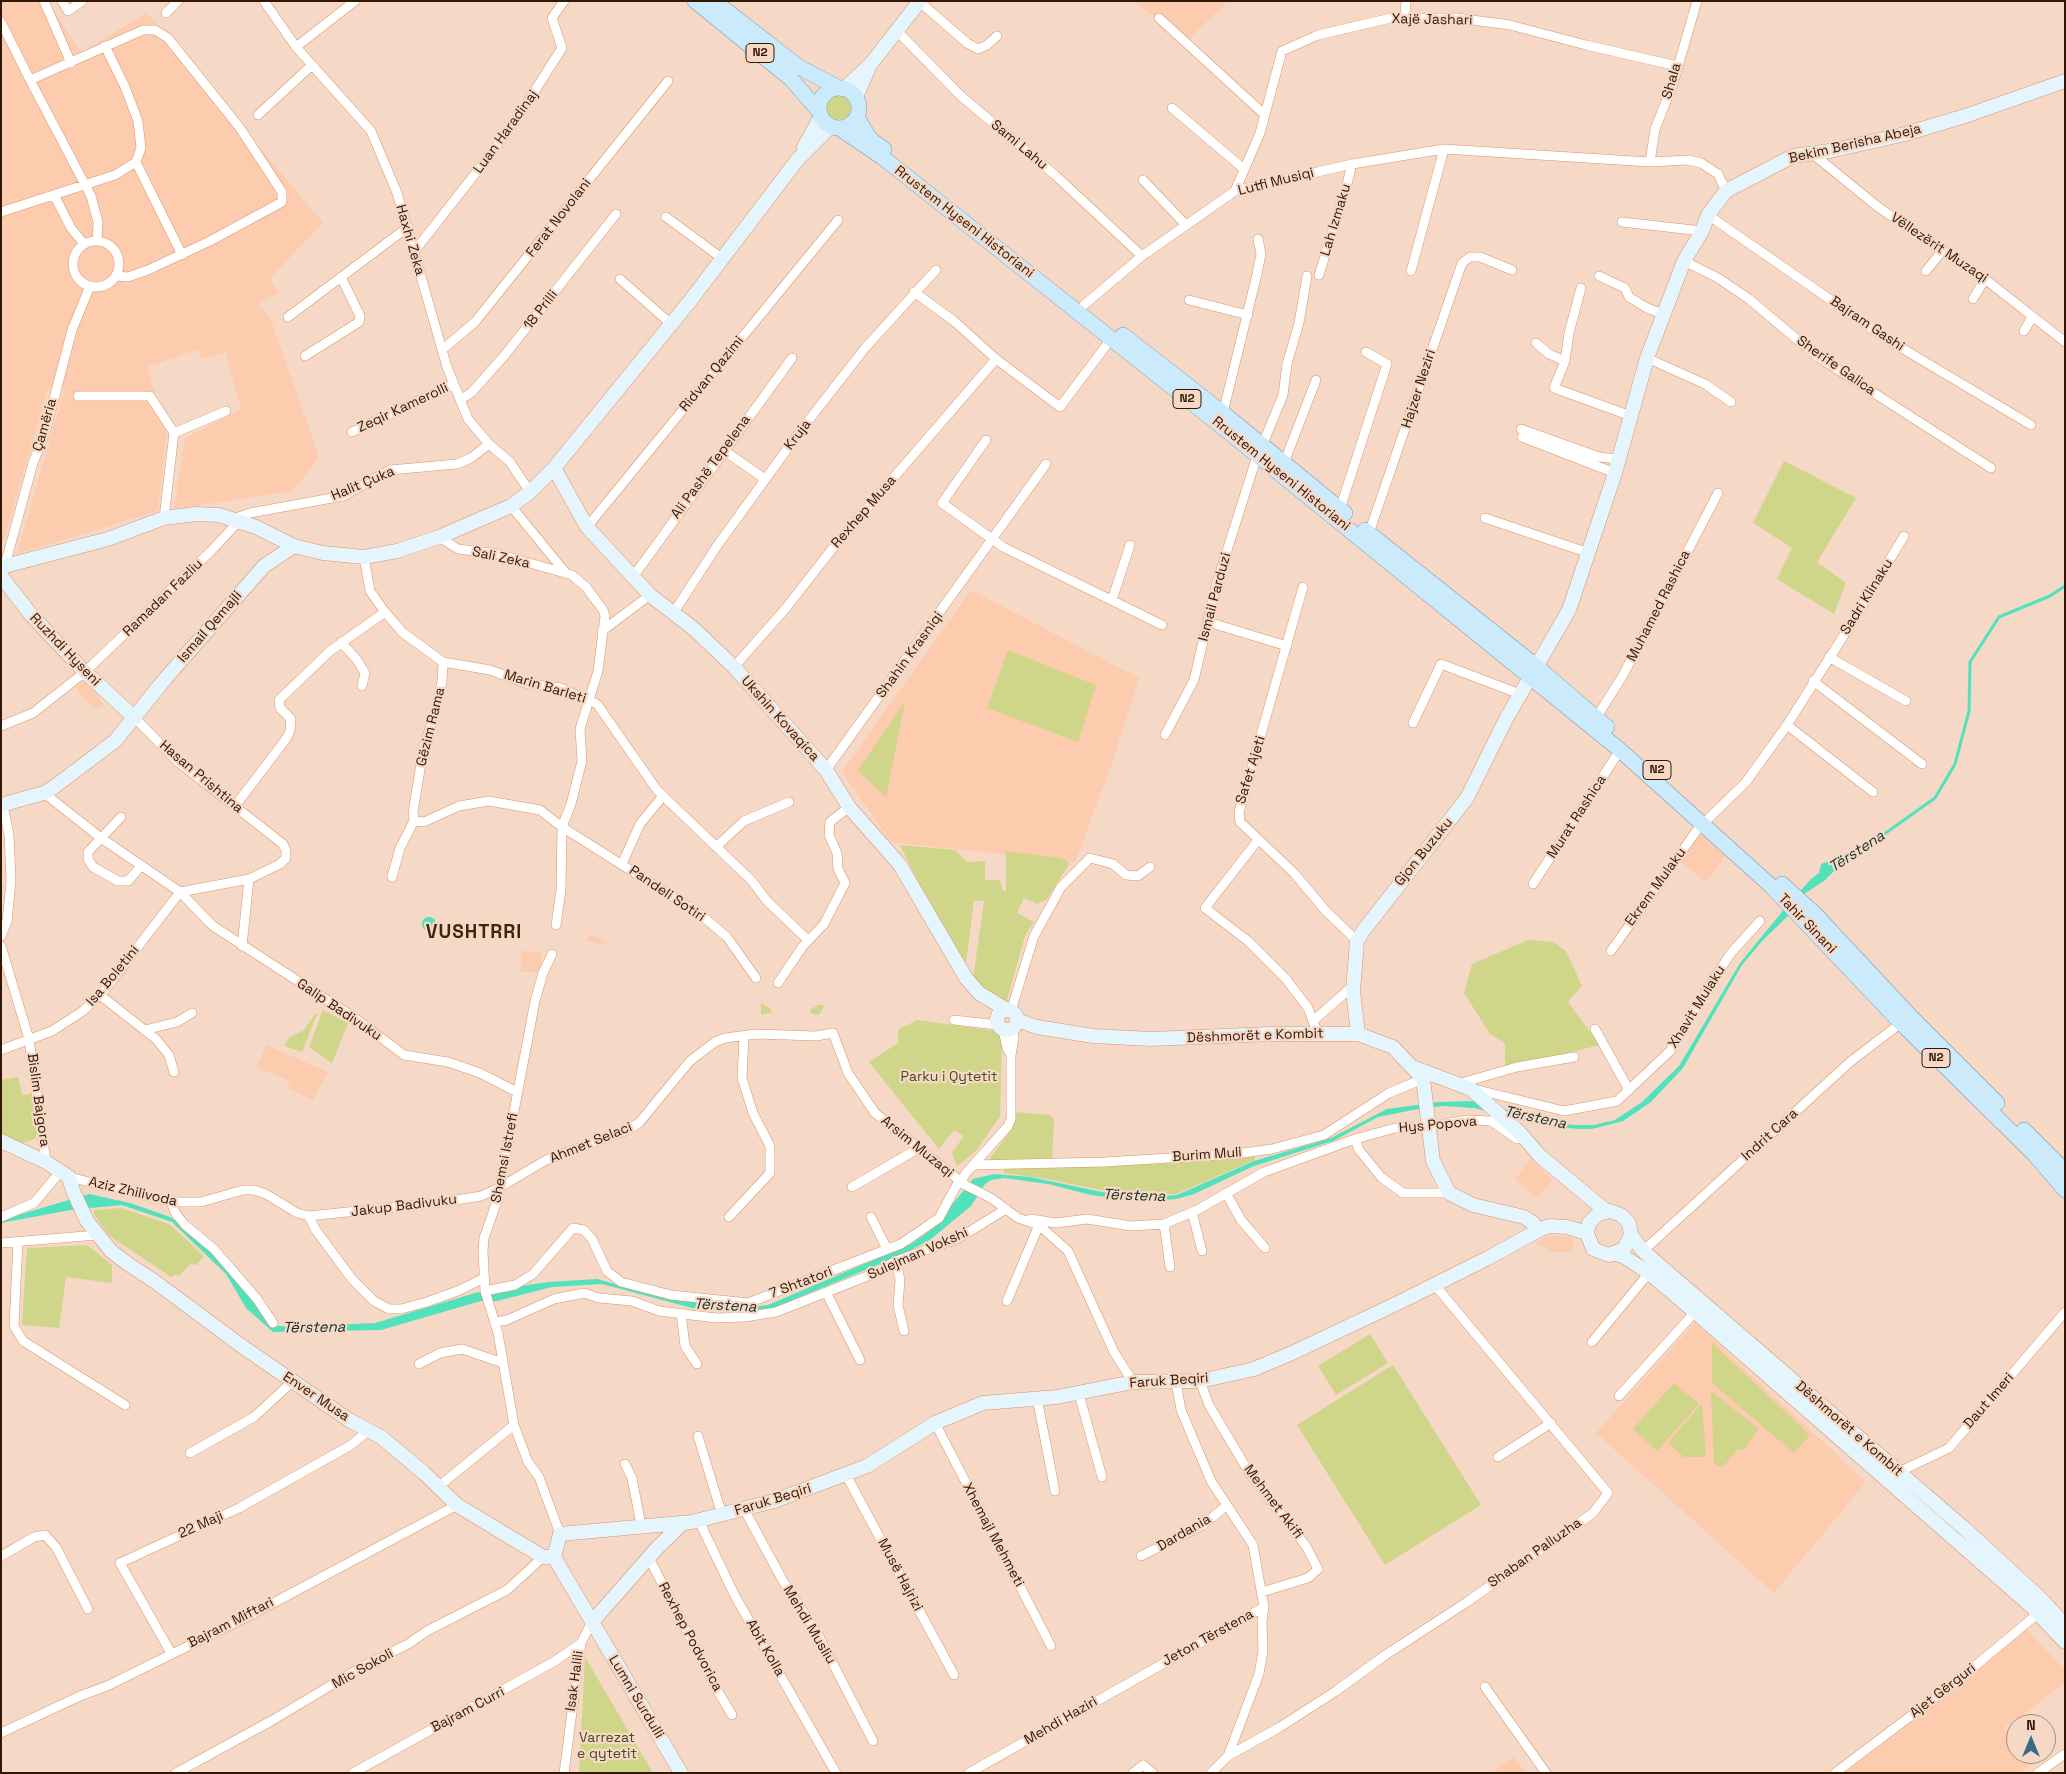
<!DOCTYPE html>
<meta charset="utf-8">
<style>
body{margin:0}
#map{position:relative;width:2066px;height:1774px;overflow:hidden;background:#f6d8c6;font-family:"Space Grotesk",sans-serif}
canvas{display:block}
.frame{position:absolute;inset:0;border:2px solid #321704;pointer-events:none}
.north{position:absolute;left:2006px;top:1714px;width:50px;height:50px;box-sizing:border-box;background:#f6d8c6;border:1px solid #a88b78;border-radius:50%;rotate:0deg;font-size:14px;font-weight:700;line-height:20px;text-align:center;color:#321704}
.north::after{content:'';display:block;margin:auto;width:18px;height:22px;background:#356b86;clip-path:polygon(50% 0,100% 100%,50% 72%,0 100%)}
</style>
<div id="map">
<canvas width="2066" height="1774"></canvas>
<div class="frame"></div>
<div class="north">N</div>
</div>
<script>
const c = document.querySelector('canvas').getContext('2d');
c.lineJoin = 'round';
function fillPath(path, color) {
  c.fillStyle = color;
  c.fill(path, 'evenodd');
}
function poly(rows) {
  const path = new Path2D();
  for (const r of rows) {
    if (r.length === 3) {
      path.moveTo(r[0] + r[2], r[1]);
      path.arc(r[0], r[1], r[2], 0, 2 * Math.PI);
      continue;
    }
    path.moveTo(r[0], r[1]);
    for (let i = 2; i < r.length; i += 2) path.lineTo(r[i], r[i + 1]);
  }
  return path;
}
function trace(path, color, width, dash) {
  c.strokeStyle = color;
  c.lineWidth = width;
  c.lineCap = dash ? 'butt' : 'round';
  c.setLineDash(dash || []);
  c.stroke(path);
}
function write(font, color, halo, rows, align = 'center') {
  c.font = font + ' "Space Grotesk",sans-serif';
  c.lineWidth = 4.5;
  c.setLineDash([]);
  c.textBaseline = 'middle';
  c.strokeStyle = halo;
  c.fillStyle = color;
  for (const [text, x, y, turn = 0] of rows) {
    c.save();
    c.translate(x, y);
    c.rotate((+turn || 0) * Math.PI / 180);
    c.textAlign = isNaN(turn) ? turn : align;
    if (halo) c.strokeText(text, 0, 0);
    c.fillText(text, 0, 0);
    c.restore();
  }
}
fillPath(poly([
 [1,1,48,1,81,53,147,13,323,223,270,278,278,293,258,304,271,320,319,457,293,491,174,509,185,438,241,409,225,352,201,359,199,349,147,367,167,434,158,511,17,554,65,387,48,389,1,549],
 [1135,1,1228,1,1184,44],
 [971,590,1139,678,1112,763,1075,862,891,842,842,772],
 [86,681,104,705,95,709,85,700,76,687],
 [1701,835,1725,856,1706,882,1680,861],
 [589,934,607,941,606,945,587,941],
 [522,951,541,952,541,972,521,972],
 [266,1045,328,1072,313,1100,287,1088,290,1081,257,1067],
 [1531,1159,1552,1180,1536,1198,1515,1179],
 [1546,1236,1573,1237,1572,1252,1552,1252,1537,1243],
 [1695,1323,1866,1482,1774,1593,1596,1433],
 [2027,1630,2065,1670,2065,1683,2004,1728,2016,1745,2016,1754,2022,1754,2030,1765,2019,1773,1845,1773],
 [1514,1757,1526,1773,1491,1773]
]), '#fdcbae');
fillPath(poly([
 [839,108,12],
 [1784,461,1856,498,1817,562,1846,583,1834,614,1777,579,1792,548,1753,523],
 [1008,650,1096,685,1078,742,987,708],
 [905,701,886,797,858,770],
 [900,845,955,850,967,862,985,861,985,880,1000,880,1002,889,1006,892,1006,851,1060,858,1070,863,1047,899,1037,904,1024,898,1017,913,1034,922,1025,936,1006,1004,999,1007,973,979,984,901,974,901,966,963,933,912],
 [1528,940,1553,942,1566,951,1582,986,1568,1002,1600,1045,1505,1068,1505,1043,1490,1034,1464,993,1472,964],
 [761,1003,771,1009,772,1013,761,1014],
 [820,1004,824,1006,819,1015,810,1013,811,1009],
 [323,1010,348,1023,332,1063,309,1047],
 [315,1014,317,1014,302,1052,284,1046,289,1038,304,1030],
 [917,1020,1002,1032,1000,1116,976,1151,957,1166,952,1153,964,1136,954,1130,939,1149,869,1062,898,1043,898,1030],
 [18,1077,22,1095,34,1093,38,1131,35,1139,18,1144,1,1135,1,1080],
 [1014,1112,1050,1115,1054,1120,1052,1161,992,1161,990,1158,1012,1129],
 [1255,1152,1255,1160,1176,1194,1130,1196,1047,1179,1004,1173,1003,1167],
 [121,1208,169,1224,204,1256,196,1265,190,1264,179,1276,176,1274,171,1277,110,1236,94,1215,94,1210],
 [87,1245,112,1265,112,1283,66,1277,59,1328,22,1325,27,1248],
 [1370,1334,1388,1363,1336,1395,1318,1366],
 [1712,1343,1810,1435,1794,1453,1712,1383],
 [1393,1365,1481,1505,1385,1565,1297,1425],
 [1674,1383,1699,1404,1657,1451,1633,1429],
 [1711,1391,1759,1429,1743,1450,1738,1449,1723,1467,1714,1464],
 [1702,1403,1706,1457,1684,1457,1668,1443],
 [585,1657,653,1773,579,1773]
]), '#cfd589');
fillPath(poly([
 [1857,850,1862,854,1841,864,1824,881,1804,894,1790,914,1763,940,1742,965,1683,1068,1651,1102,1623,1121,1592,1129,1579,1129,1544,1126,1474,1108,1443,1106,1413,1110,1378,1117,1333,1141,1254,1166,1194,1194,1176,1199,1145,1202,1091,1195,1048,1184,1004,1178,991,1180,985,1184,971,1206,931,1239,904,1254,773,1308,735,1312,692,1308,602,1284,552,1287,497,1301,481,1301,381,1330,273,1332,246,1308,226,1274,172,1222,122,1205,70,1210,1,1223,1,1220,89,1194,130,1203,170,1217,194,1234,227,1266,271,1325,290,1327,375,1323,475,1293,548,1282,597,1279,666,1298,737,1308,768,1305,911,1244,932,1229,973,1179,994,1174,1030,1177,1131,1198,1177,1195,1254,1161,1331,1138,1387,1109,1438,1102,1479,1101,1538,1119,1573,1125,1594,1125,1615,1120,1642,1102,1679,1066,1740,963,1786,907,1811,879,1819,873,1821,864],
 [429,924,7]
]), '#51e2bc');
trace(poly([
 [1856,854,1935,798,1955,764,1969,711,1970,662,1999,617,2050,596,2065,586]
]), '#51e2bc', 3);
const street = poly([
 [44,1,71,63],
 [62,1,68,11,82,1],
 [264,1,296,47,371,131,397,193,447,367,468,419,489,444,510,462,530,492],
 [920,2,967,43,978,49,987,45,997,36],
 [166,13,178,1],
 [1159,18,1265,115],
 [1405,18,1406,1],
 [1,22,30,80],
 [898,32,962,97,1055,175,1142,256],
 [296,47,355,1],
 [1172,108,1244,169],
 [258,115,312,65],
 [1813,154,1878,207,1985,279,2065,342],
 [136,162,182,255],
 [1650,162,1655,129,1673,84,1697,1],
 [1143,180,1186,225],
 [1235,191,1260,133,1282,51,1318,35,1391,18,1457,18,1510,25,1586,45,1677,66],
 [54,195,71,228,84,244],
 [1,212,115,175,136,162,141,148,138,121,125,87,105,46],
 [1708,215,1890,341,2031,425],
 [666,217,723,259],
 [1622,222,1702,231],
 [97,240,98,222,91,196,30,80,143,30,155,30,168,38,240,128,282,192,282,202,210,241,148,270,128,277,116,276],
 [96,264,23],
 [413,253,493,151,522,111,562,48,552,18,564,1],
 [1684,261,1718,278,1749,299,1818,357,1991,468],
 [1411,271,1444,149],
 [1926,271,1943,250],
 [1319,275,1345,192,1352,164],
 [1599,276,1625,288,1629,297,1647,308,1663,314],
 [620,279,671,324],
 [1581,288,1569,333,1565,361,1554,388,1631,416],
 [914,292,954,321,996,359,1060,407,1111,339],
 [1973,299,1985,279],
 [1189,300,1248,315],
 [1084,305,1142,256,1235,191,1352,164,1444,149,1650,162,1688,160,1701,163,1718,174,1726,191],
 [288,317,408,227],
 [2024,331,2032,317],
 [1536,343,1549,354,1565,361],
 [443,349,475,322,668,81],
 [305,356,359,322,360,316,341,277],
 [1647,358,1705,384,1731,402],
 [78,396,150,396,174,433,164,518],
 [460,400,472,392,504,356,616,214],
 [1223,413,1257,274,1261,254,1258,239],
 [1521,429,1599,457,1617,459],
 [352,432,454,384],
 [174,433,226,411],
 [1522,437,1615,473],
 [986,440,942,503,1003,547,1162,625],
 [1262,446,1283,395,1287,364,1299,323,1307,276],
 [723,450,765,479],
 [1284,463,1316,380],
 [511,506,565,572],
 [1340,509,1387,364,1366,352],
 [1485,518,1589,553],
 [233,519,250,513,343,496,390,470,457,464,471,458,489,444],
 [587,527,838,220],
 [1369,533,1462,263,1470,257,1480,257,1512,270],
 [439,537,458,549,498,554,572,575,586,587,603,610,605,616,598,671,580,729,582,761,571,804,562,827,561,890,556,925],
 [364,557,370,591,385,612,402,632,443,662,490,670,525,683,561,688,597,704,657,790,752,881,767,901,808,940],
 [5,565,33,463,45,433,72,330,90,286],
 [633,577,792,358],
 [1303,587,1239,812,1240,822,1294,873,1325,910,1357,941],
 [1112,600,1130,545],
 [674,612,717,546,798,434,865,348,936,270],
 [1208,622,1287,646],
 [602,631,650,595],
 [341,642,357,660,365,673,362,686],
 [1829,657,1906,701],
 [734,667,786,608,832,549,996,359],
 [1813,681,1922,764],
 [135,718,178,762,283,844,286,851,286,858,280,864,249,879,180,892],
 [1596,718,1622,677,1718,493],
 [1413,723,1441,664,1520,694],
 [1787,725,1873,792],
 [1,726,33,713,85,672,212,550,239,521],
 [1165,735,1194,680,1217,582,1257,456],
 [826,770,1046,464],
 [44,793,101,838,180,892,213,926,355,1018,404,1055,448,1062,480,1073,517,1092],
 [235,806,286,739,290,731,291,719,280,708,279,700,330,651,385,612],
 [121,817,88,852,88,859,93,867,118,881,128,881,141,866],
 [1709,818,1746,782,1787,725,1856,616,1904,536],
 [414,821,424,822,459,806,489,801,540,810,562,827,700,914,727,937,756,978],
 [1258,840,1205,908,1248,941,1286,979,1308,1008,1318,1034],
 [716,847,744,821,789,802],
 [622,864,640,824,663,796],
 [392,877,400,848,414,821,413,812,424,746,433,720,442,682,443,662],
 [1533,884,1620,750],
 [1,936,7,921,11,881,9,835,3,805],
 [1,946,29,1039,46,1162],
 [242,946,249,879],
 [1611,951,1702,823],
 [552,954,543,973,535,1001,497,1201,484,1238,483,1251,485,1291,498,1333,514,1425,528,1462,539,1477,560,1534],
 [778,983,803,946,824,924,845,883,838,869,837,853,829,835,830,822,849,807],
 [100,995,156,1039,169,1055,174,1072],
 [1011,1011,1034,936,1061,887,1090,858,1113,864,1126,875,1138,876,1150,867],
 [954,1020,998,1025],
 [1313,1021,1354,985],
 [1595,1029,1629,1090],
 [145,1030,177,1022,192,1013],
 [1003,1030,1007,1048,1011,1055],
 [1,1050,52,1031,83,1011,104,991,180,892],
 [1461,1083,1517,1067,1574,1057],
 [1474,1089,1564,1111,1617,1101,1670,1051,1709,986,1731,953,1760,921],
 [1355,1139,1359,1150,1381,1177,1403,1193,1449,1193],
 [974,1165,1104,1162,1236,1154,1272,1149,1324,1135,1389,1093,1423,1079],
 [69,1177,171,1202,201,1202,243,1190,254,1190,266,1194,297,1213,309,1216,443,1202,481,1196,499,1188,546,1160,625,1131,639,1123,690,1061,715,1042,725,1038,756,1034,816,1036,833,1033,848,1073,875,1113,965,1185,991,1198,1018,1218,1039,1225,1068,1251,1114,1352,1133,1382],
 [961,1182,966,1173,1008,1126,1011,1119,1011,1055,1014,1038,1012,1029],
 [852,1187,919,1148],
 [1226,1193,1241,1220,1265,1248],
 [171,1202,176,1214,185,1225,214,1249,257,1299,273,1323],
 [1192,1212,1202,1251],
 [309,1216,315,1229,352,1279,374,1301,389,1309,401,1309,427,1302,460,1290,484,1278],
 [1,1217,34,1203,60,1172],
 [729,1217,770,1173,770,1146,753,1113,742,1078,744,1036],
 [871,1217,887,1249],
 [1031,1219,1056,1223,1087,1219,1131,1226,1164,1224,1197,1210,1264,1172,1355,1139,1395,1128,1428,1127,1467,1120,1491,1121,1517,1139],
 [1164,1224,1170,1267],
 [18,1241,14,1326,23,1341,125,1405],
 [1,1243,97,1235],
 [1643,1251,1850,1062,1901,1023],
 [896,1261,900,1280,898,1305,904,1331],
 [485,1291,515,1285,533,1274,573,1228,584,1230,592,1239,607,1271,621,1282,671,1295,748,1303,901,1244,939,1218,959,1181],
 [826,1292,860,1360],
 [1007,1301,1039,1225],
 [681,1313,685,1346,697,1364],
 [496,1322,507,1320,554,1299,584,1293,599,1298,632,1301,659,1311,716,1318,745,1317,776,1312,875,1273,896,1261,959,1238,1006,1209],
 [1592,1342,1649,1273],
 [419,1364,440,1353,462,1349,503,1363],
 [1200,1381,1209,1405,1250,1474,1306,1546,1318,1569,1308,1578,1262,1592],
 [1176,1382,1181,1410,1211,1481,1253,1545,1264,1607,1262,1621,1263,1651,1259,1674,1228,1756,1211,1773],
 [1079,1394,1102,1477],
 [1619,1396,1695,1312],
 [1037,1398,1055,1491],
 [935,1423,1051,1646],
 [698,1436,722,1515],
 [190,1453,254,1417,293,1381],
 [1498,1457,1551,1423],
 [625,1464,632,1478,641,1525],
 [1899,1472,1949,1448,2065,1312],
 [846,1475,954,1675],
 [438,1487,514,1425],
 [744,1509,783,1581,817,1633,873,1741],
 [699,1521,735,1596,836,1773],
 [1,1556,34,1537,45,1535,56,1547,88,1609],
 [1141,1556,1203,1525,1226,1506],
 [649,1558,716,1688,732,1715],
 [171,1653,120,1563,239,1508,351,1445,370,1429],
 [1485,1687,1546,1773],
 [1,1733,80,1696,107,1686,247,1617,457,1505],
 [1228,1756,1280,1727,1336,1691,1384,1656,1467,1602,1593,1513,1608,1493,1434,1284],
 [176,1773,271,1721,360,1668,408,1644,427,1631,507,1590,543,1557],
 [353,1773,555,1661,581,1643],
 [564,1773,581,1643,592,1622],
 [969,1773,1264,1607],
 [1133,1773,1143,1765,1153,1773],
 [1835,1773,1957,1681,2041,1611],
 [2038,1773,2065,1754]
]);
const secondary = poly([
 [844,89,870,65,920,1],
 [856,97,868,70],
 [804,147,821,116],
 [554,468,587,527,650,595,694,629,734,667,826,770,849,807,900,865,966,978,979,993,1007,1010],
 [1,567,108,539,164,518,196,514,219,515,256,527,294,546,323,553,364,557,397,551,439,537,511,506,530,492,554,468,690,301,798,159,831,126],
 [1,576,32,616,85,672,135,718],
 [1,805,44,793,54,787,115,741,165,679,264,566,294,546],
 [1007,1020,10],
 [1017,1020,1037,1027,1093,1036,1151,1039,1271,1034,1358,1034,1393,1047,1423,1079,1433,1161,1449,1193,1473,1205,1524,1217,1533,1223,1539,1230],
 [1358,1034,1353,991,1357,941,1363,931,1467,798,1506,719,1569,610,1615,473,1647,358,1684,261,1702,231,1708,215,1726,191,1793,156,1830,151,1905,134,1965,116,2065,81],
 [1415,1068,1471,1089,1520,1133,1540,1156,1606,1211],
 [1,1141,46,1162,69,1177,73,1191,87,1221,111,1251,128,1264,154,1281,243,1347,349,1420,381,1437,423,1472,457,1505,543,1557,554,1557],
 [1631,1235,1624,1249,1609,1255,1593,1249,1587,1233,1589,1223,1598,1214,1610,1211,1621,1215,1629,1223,1631,1235,1643,1251,1965,1529,2041,1599,2065,1625],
 [1615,1254,1623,1256,1649,1273,1695,1312,2031,1606,2065,1642],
 [592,1622,658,1547,683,1523],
 [681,1773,554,1557,560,1534,692,1522,774,1501,867,1466,935,1423,983,1403,1057,1397,1133,1382,1200,1381,1254,1369,1292,1353,1400,1302,1488,1258,1539,1230,1549,1226,1567,1227,1587,1233]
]);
const primary = poly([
 [695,1,791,79,819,111],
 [714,1,799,67,839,88],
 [839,108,20],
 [857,117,870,139,884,149],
 [839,128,882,157,1215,421,1620,750,1770,885,1901,1023,2035,1155,2065,1190],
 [1123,335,1223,413,1345,513],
 [1365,530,1536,666,1607,727],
 [1782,884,1816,915,1913,1019,1997,1103],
 [2024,1130,2065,1171]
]);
trace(street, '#db9467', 10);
trace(secondary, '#db9467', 15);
trace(primary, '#7f98a5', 16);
trace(street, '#fff', 9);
trace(secondary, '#e5f5fe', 14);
trace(primary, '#cbebfd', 15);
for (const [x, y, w] of [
 [760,53,28],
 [1187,399,28],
 [1657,770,28],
 [1936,1058,28]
]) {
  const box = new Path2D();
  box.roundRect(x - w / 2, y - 9.5, w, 19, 4);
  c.fillStyle = '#f6d8c6';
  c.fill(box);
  trace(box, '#321704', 1);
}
write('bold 12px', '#321704', null, [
 ["N2",760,53],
 ["N2",1187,399],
 ["N2",1657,770],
 ["N2",1936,1058]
]);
write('14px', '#321704', '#f6d8c6', [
 ["Xajë Jashari",1432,20,1],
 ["Shala",1672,81,-74],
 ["Luan Haradinaj",506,132,-54],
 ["Bekim Berisha Abeja",1855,144,-13],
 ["Sami Lahu",1019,145,40],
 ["Lutfi Musiqi",1276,182,-14],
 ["Ferat Novolani",559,218,-52],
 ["Lah Izmaku",1336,220,-73],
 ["Rrustem Hyseni Historiani",964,222,38],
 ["Haxhi Zeka",410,240,74],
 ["Vëllezërit Muzaqi",1939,248,34],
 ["18 Prilli",541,310,-52],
 ["Bajram Gashi",1867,324,34],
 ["Sherife Galica",1836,366,35],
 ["Ridvan Qazimi",712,374,-51],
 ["Hajzer Neziri",1419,389,-72],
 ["Zeqir Kamerolli",403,408,-25],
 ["Çamëria",45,425,-74],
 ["Kruja",798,435,-53],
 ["Ali Pashë Tepelena",711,467,-54],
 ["Rrustem Hyseni Historiani",1281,474,39],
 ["Halit Çuka",363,484,-23],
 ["Rexhep Musa",864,512,-49],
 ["Sali Zeka",501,558,12],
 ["Ismail Parduzi",1215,597,-75],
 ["Sadri Klinaku",1867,597,-58],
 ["Ramadan Fazliu",163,598,-44],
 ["Muhamed Rashica",1659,606,-63],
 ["Ismail Qemajli",210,627,-49],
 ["Ruzhdi Hyseni",65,650,46],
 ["Shahin Krasniqi",910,655,-54],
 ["Marin Barleti",545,687,17],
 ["Ukshin Kovaqica",780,719,48],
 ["Gëzim Rama",431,727,-76],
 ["Safet Ajeti",1251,770,-73],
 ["Hasan Prishtina",201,777,40],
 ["Murat Rashica",1577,817,-57],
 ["Gjon Buzuku",1424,852,-51],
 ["Ekrem Mulaku",1656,887,-54],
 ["Pandeli Sotiri",667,894,34],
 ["Tahir Sinani",1807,924,46],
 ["Isa Boletini",113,976,-50],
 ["Xhavit Mulaku",1697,1007,-58],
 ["Galip Badivuku",339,1010,34],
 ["Dëshmorët e Kombit",1255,1036,-2],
 ["Bislim Bajgora",38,1100,82],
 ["Hys Popova",1438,1125,-5],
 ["Indrit Cara",1770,1135,-42],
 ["Ahmet Selaci",591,1143,-22],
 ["Arsim Muzaqi",917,1147,39],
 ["Burim Muli",1207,1155,-4],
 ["Shemsi Istrefi",505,1158,-79],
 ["Aziz Zhilivoda",133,1192,13],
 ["Jakup Badivuku",404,1206,-7],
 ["Sulejman Vokshi",918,1254,-24],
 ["7 Shtatori",801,1283,-21],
 ["Faruk Beqiri",1169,1381,-4],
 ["Enver Musa",316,1397,34],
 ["Daut Imeri",1989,1401,-49],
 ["Dëshmorët e Kombit",1849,1429,41],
 ["Faruk Beqiri",773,1500,-17],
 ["Mehmet Akifi",1273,1502,53],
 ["22 Maji",201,1525,-24],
 ["Dardania",1184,1533,-30],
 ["Xhemajl Mehmeti",993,1535,62],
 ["Shaban Palluzha",1535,1553,-35],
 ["Musë Hajrizi",900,1575,62],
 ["Bajram Miftari",231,1623,-27],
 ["Mehdi Musliu",809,1625,59],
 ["Rexhep Podvorica",690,1637,62],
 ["Jeton Tërstena",1208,1638,-29],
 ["Abit Kolla",765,1648,60],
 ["Mic Sokoli",363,1669,-29],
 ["Isak Halili",575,1681,-82],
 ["Ajet Gërguri",1943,1691,-38],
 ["Lumni Surdulli",636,1697,59],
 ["Bajram Curri",468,1710,-28],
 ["Mehdi Haziri",1061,1721,-30]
]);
write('14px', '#494c1f', '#f6d8c6', [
 ["Parku i Qytetit",949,1077],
 ["Varrezat",607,1738],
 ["e qytetit",607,1754]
]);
write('italic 15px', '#172f28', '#f6d8c6', [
 ["Tërstena",1857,852,-33],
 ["Tërstena",1535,1118,12],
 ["Tërstena",1134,1196,2],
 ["Tërstena",725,1306,3],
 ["Tërstena",314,1328,-1]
]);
c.letterSpacing = '1px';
write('bold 19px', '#45230b', '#f6d8c6', [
 ["VUSHTRRI",474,933]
]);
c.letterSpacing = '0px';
</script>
